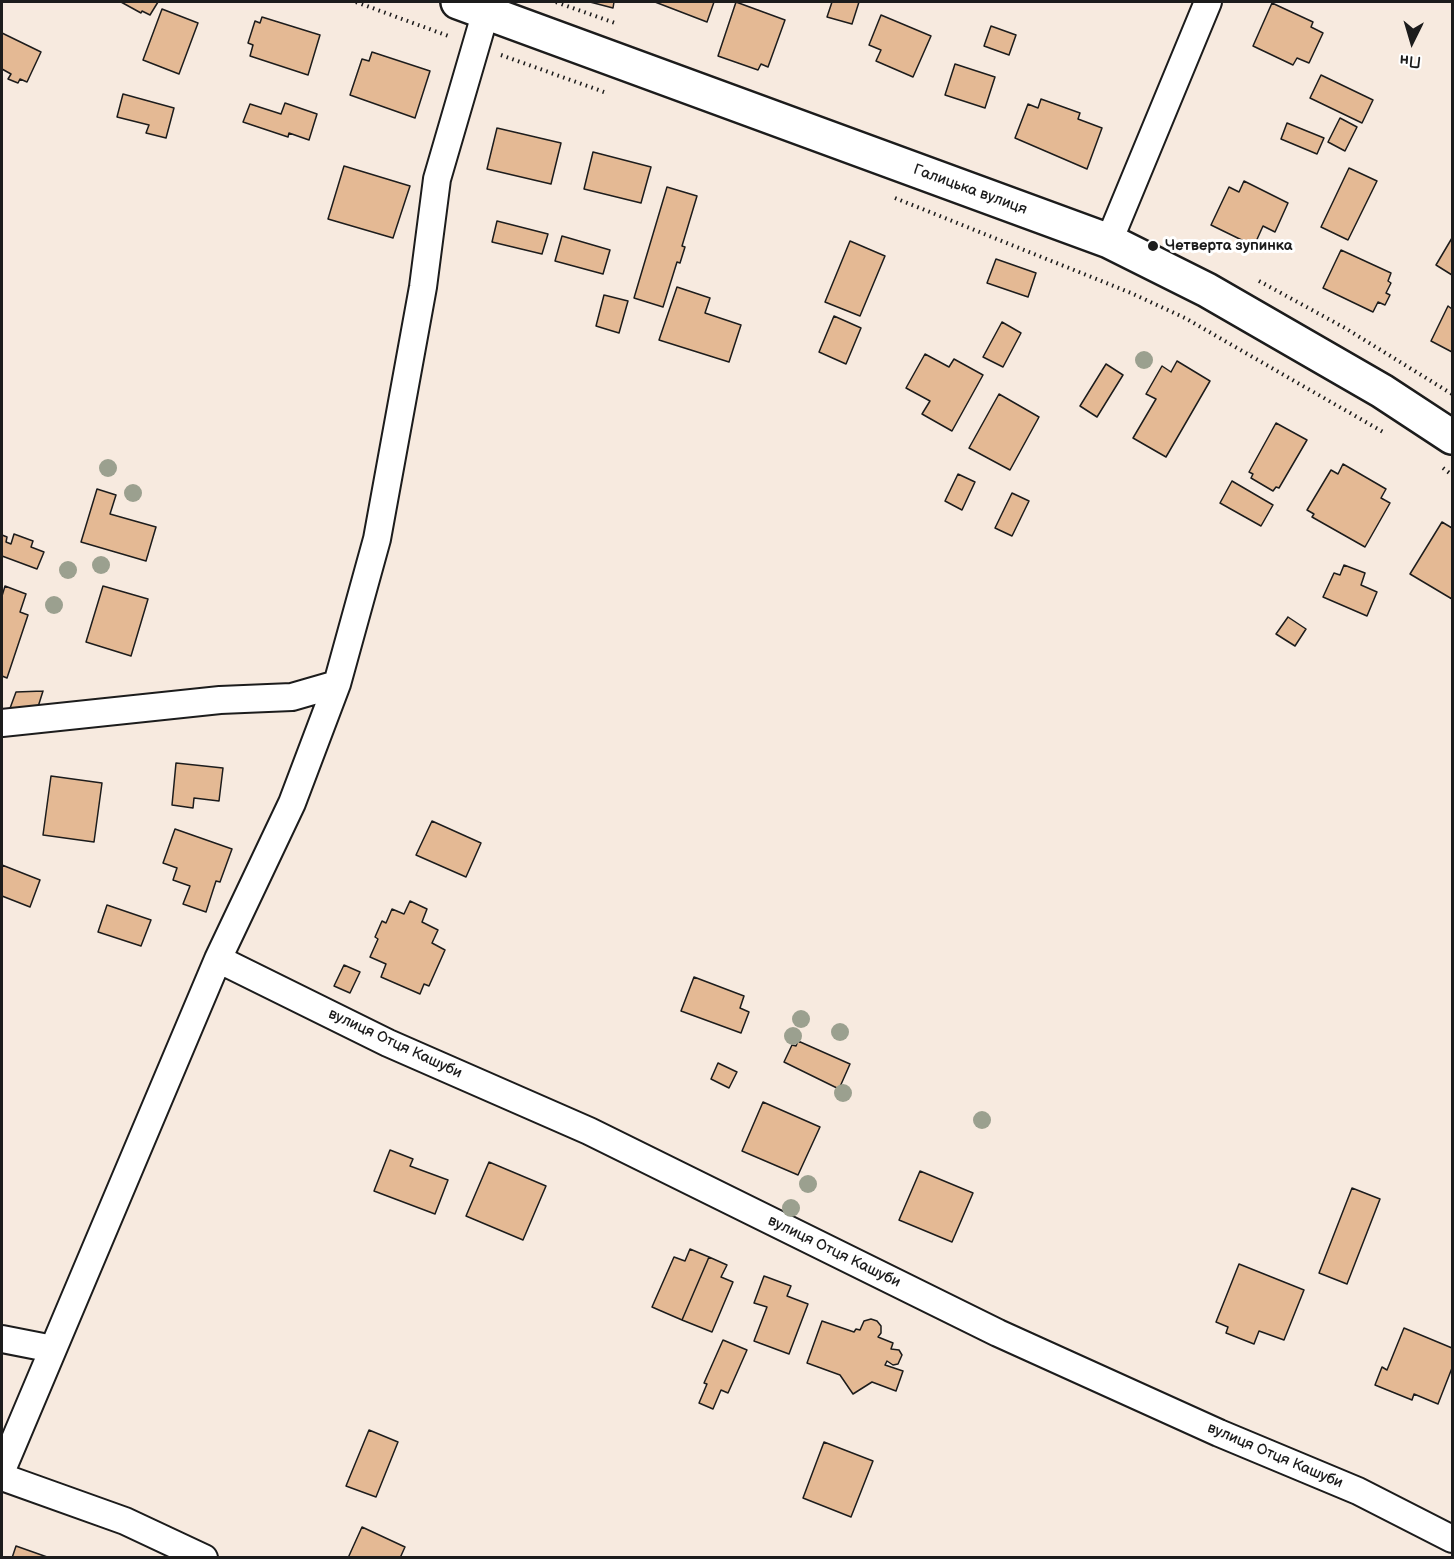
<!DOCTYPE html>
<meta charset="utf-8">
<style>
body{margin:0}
#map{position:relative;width:1454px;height:1559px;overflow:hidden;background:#f7eadf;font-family:"Balsamiq Sans",sans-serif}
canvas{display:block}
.frame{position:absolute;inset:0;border:3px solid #1c1c1c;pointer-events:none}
.north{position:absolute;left:1382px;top:12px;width:60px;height:60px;-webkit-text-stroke:4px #fff;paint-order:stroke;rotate:185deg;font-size:16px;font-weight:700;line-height:24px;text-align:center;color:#1c1c1c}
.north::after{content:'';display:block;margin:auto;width:21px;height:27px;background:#1c1c1c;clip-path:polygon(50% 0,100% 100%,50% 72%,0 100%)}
</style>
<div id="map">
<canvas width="1454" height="1559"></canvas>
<div class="frame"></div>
<div class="north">Пн</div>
</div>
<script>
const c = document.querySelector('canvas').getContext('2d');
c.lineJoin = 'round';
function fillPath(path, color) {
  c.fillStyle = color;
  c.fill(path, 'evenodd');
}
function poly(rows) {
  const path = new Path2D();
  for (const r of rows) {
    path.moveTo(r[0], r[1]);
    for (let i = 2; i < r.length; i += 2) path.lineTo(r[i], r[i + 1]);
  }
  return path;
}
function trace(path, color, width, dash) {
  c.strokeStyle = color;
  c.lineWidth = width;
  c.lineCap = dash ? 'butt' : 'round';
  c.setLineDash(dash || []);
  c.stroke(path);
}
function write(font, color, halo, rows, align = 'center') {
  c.font = font + ' "Balsamiq Sans",sans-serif';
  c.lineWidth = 6;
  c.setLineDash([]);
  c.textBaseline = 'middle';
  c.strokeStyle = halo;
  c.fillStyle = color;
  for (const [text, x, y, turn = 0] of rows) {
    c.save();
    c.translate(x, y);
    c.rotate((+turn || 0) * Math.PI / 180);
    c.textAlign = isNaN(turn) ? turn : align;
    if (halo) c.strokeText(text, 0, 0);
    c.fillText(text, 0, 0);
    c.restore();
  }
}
const building = poly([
 [121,2,158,2,150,15,142,11,141,13,121,2],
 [590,2,614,2,613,8,590,2],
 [655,2,714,2,707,22,655,2],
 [736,2,785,20,768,67,761,64,758,70,718,56,736,2],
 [832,2,859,2,852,24,827,17,832,2],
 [1272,3,1313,22,1311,27,1323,33,1309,63,1297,58,1293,65,1253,46,1272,3],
 [162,9,198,23,179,74,143,60,162,9],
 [881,15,931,36,913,77,876,61,881,50,869,45,881,15],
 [262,17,320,35,308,75,250,56,253,45,248,43,255,21,260,23,262,17],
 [991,26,1016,35,1009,55,984,46,991,26],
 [2,33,41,52,27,82,20,79,18,83,8,79,11,74,2,69,2,33],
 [372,52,430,71,415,118,350,95,362,59,369,61,372,52],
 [955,64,995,77,985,108,945,95,955,64],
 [1321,75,1373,100,1362,123,1310,98,1321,75],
 [123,94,174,108,166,138,146,133,149,125,117,117,123,94],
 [1041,99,1080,113,1078,119,1102,128,1087,169,1015,138,1028,104,1038,108,1041,99],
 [285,103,317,114,309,140,289,133,288,137,243,122,250,104,281,114,285,103],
 [1340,118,1357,127,1345,151,1328,142,1340,118],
 [1287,123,1324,138,1317,154,1281,139,1287,123],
 [497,128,561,143,551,184,487,169,497,128],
 [593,152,651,167,641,203,584,189,593,152],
 [344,166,410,186,393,238,328,219,344,166],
 [1349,168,1377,181,1348,240,1321,227,1349,168],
 [1244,181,1288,203,1275,232,1263,226,1254,246,1211,225,1229,187,1239,192,1244,181],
 [667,187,697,196,682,246,685,247,680,263,677,262,663,307,634,298,667,187],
 [497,221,548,234,542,254,492,242,497,221],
 [562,236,610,250,603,274,555,261,562,236],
 [1452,238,1452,275,1436,265,1452,238],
 [850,241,885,256,860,316,825,302,850,241],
 [1341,250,1391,273,1388,281,1391,283,1386,293,1390,295,1385,305,1378,302,1373,312,1323,288,1341,250],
 [996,259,1036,273,1028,297,987,283,996,259],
 [677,287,710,298,705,313,741,325,729,362,659,340,677,287],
 [604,295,628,301,619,333,596,326,604,295],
 [1448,306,1452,309,1452,352,1431,341,1448,306],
 [834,316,861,328,846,364,819,352,834,316],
 [1002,322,1021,333,1003,367,983,357,1002,322],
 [925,354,949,367,954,359,983,375,952,431,922,414,930,401,906,388,925,354],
 [1177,361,1210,381,1166,457,1133,438,1156,399,1146,394,1162,366,1171,372,1177,361],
 [1106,364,1123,375,1097,417,1080,406,1106,364],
 [999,394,1039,417,1010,470,969,448,999,394],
 [1276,423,1307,440,1279,488,1276,487,1273,491,1251,478,1253,474,1249,472,1276,423],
 [1343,464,1386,489,1381,498,1390,503,1365,547,1312,517,1314,514,1307,510,1331,470,1338,474,1343,464],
 [958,474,975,482,962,510,945,501,958,474],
 [1232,481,1273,505,1261,526,1220,503,1232,481],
 [97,489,116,495,110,514,156,527,146,561,81,542,97,489],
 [1012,493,1029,501,1012,536,995,528,1012,493],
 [1442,522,1452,528,1452,599,1410,574,1442,522],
 [14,534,33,541,31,547,44,552,37,569,2,556,2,535,7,537,6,542,11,544,14,534],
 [1344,565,1365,573,1361,585,1377,592,1367,616,1323,597,1334,573,1340,575,1344,565],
 [5,586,26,594,20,612,28,615,7,678,2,676,2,596,5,586],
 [103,586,148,599,131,656,86,642,103,586],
 [1288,617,1306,629,1295,646,1276,634,1288,617],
 [43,691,37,710,9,711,16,692,43,691],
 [176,763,223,768,219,801,194,798,193,808,172,805,176,763],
 [51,776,102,783,94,842,43,835,51,776],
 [432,821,481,843,466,877,416,855,432,821],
 [175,829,232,849,220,882,216,881,206,912,183,904,190,886,173,880,177,868,163,863,175,829],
 [2,865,40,880,30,907,2,896,2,865],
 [410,901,427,909,422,922,438,930,432,943,445,950,429,986,424,984,420,994,381,977,386,964,370,957,378,939,375,937,382,921,386,923,392,909,404,914,410,901],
 [107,905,151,920,141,946,98,932,107,905],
 [344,965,360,972,350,993,334,986,344,965],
 [694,977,744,996,740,1008,749,1012,741,1033,681,1011,694,977],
 [798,1041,850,1064,839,1089,784,1062,792,1045,796,1046,798,1041],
 [718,1063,737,1072,729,1088,711,1079,718,1063],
 [763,1102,820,1127,798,1175,742,1151,763,1102],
 [390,1150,413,1159,410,1166,448,1180,435,1214,374,1191,390,1150],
 [489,1162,546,1186,523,1240,466,1216,489,1162],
 [920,1171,973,1193,952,1242,899,1220,920,1171],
 [1352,1188,1380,1199,1347,1284,1319,1273,1352,1188],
 [690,1249,709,1257,682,1320,652,1307,674,1257,685,1261,690,1249],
 [709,1257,727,1265,721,1277,733,1282,712,1332,682,1320,709,1257],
 [1239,1264,1304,1290,1284,1340,1259,1331,1254,1344,1226,1333,1228,1327,1216,1322,1239,1264],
 [764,1276,791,1286,787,1296,808,1304,789,1354,754,1341,767,1307,754,1303,764,1276],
 [871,1319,877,1321,881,1326,881,1333,878,1337,893,1343,891,1349,899,1350,902,1355,898,1364,893,1365,887,1361,885,1365,903,1371,896,1391,872,1382,853,1394,840,1375,807,1363,822,1321,854,1332,856,1329,860,1330,864,1321,871,1319],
 [1404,1328,1452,1348,1452,1368,1438,1404,1414,1394,1412,1400,1375,1385,1382,1367,1387,1370,1404,1328],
 [723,1340,747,1350,728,1393,721,1390,713,1409,699,1403,707,1384,704,1383,723,1340],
 [369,1430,398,1442,376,1497,346,1486,369,1430],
 [824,1442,873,1461,851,1517,803,1498,824,1442],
 [362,1527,405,1547,400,1558,348,1558,362,1527],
 [16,1546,50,1558,12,1558,16,1546]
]);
fillPath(building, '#e4b994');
trace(building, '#1c1c1c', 1.5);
const street = poly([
 [1109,241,1208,2],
 [2,723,220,700,292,697,337,684],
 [218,959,388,1043,589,1131,998,1333,1219,1433,1358,1491,1452,1539],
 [2,1339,53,1349],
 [2,1470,218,959,292,803,337,684,377,539,423,287,437,179,486,11],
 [2,1477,125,1521,204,1558]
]);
const secondary = poly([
 [458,2,1109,241,1207,290,1382,391,1452,437]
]);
trace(street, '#1c1c1c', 30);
trace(secondary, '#1c1c1c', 38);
trace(poly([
 [356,2,451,37],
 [556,2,615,23],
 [501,55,604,92],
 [895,198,1131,293,1185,318,1383,432],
 [1259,281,1345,328,1452,394],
 [1443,468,1452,475]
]), '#1c1c1c', 4, [1.5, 4.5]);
trace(street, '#fff', 26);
trace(secondary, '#fff', 33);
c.fillStyle = '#9ba08f';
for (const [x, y] of [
 [1144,360],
 [108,468],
 [133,493],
 [101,565],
 [68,570],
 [54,605],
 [801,1019],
 [840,1032],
 [793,1036],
 [843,1093],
 [982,1120],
 [808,1184],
 [791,1208]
]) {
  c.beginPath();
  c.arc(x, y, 9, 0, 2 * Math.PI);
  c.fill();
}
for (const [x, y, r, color] of [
 [1153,246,6,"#1c1c1c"]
]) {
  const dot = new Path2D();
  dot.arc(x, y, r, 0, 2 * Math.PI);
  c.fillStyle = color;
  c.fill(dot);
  trace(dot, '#fff', 2);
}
write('15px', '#1c1c1c', '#fff', [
 ["Галицька вулиця",970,190,20],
 ["вулиця Отця Кашуби",395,1044,25],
 ["вулиця Отця Кашуби",834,1252,26],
 ["вулиця Отця Кашуби",1275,1456,23]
]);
write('bold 15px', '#1c1c1c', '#fff', [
 ["Четверта зупинка",1165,246]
], 'left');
</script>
